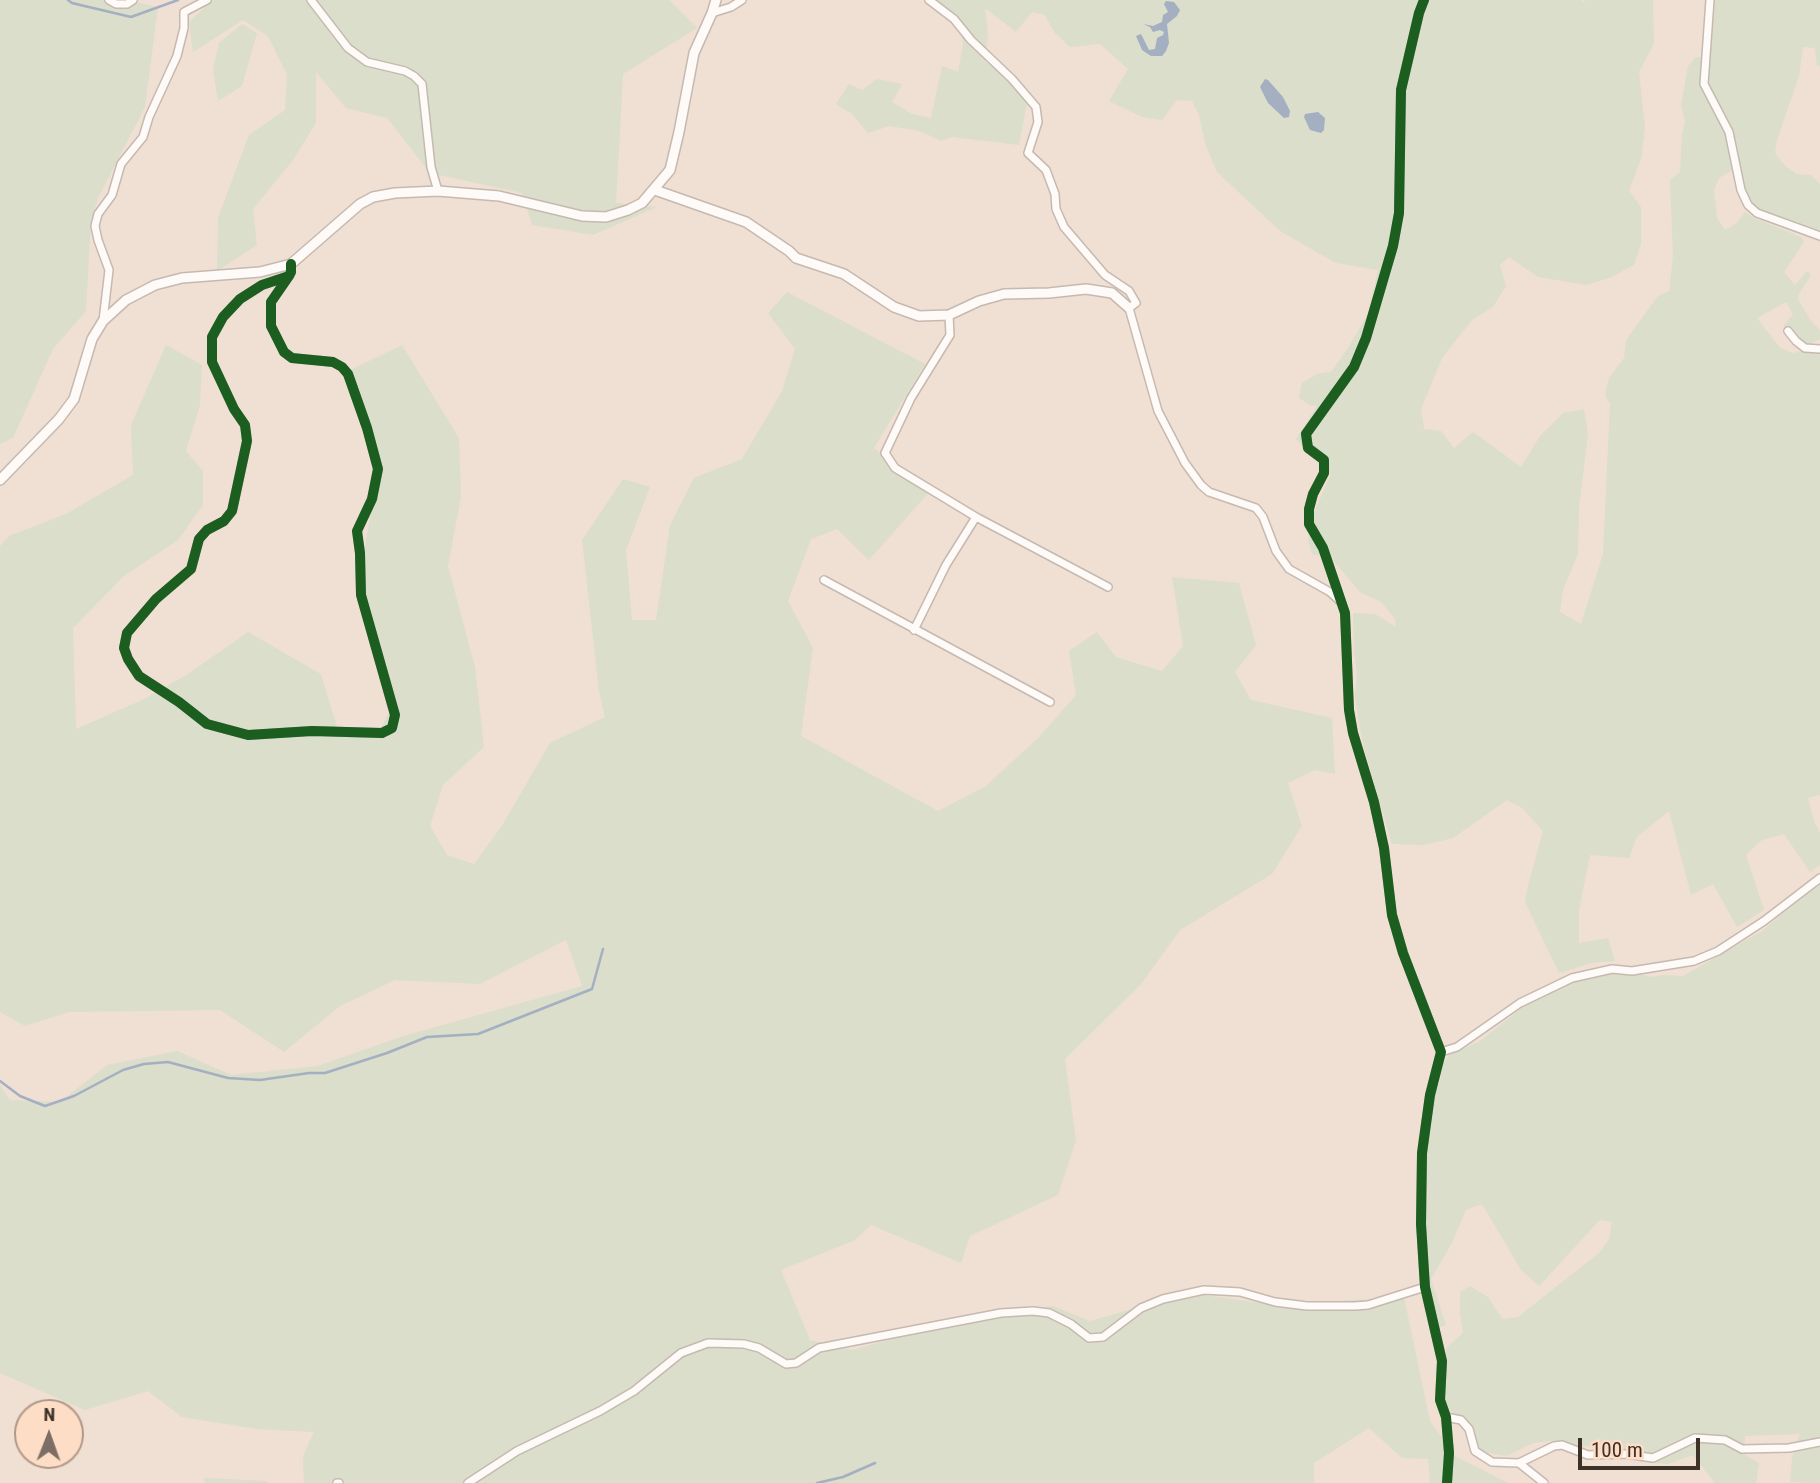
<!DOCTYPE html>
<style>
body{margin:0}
#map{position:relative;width:1820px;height:1483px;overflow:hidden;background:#f0dfd3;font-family:"Roboto Condensed",sans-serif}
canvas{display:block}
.north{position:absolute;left:14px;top:1399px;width:70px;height:70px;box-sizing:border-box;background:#fdddc6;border:2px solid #b09887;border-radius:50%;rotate:1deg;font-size:19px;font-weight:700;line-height:28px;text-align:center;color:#3d3128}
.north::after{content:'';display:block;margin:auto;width:24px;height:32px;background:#7c6e64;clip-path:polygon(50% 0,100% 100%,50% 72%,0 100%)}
.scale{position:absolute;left:1578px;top:1438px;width:122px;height:32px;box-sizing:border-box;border:4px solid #3d3128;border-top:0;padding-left:9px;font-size:21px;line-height:24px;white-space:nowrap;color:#3d3128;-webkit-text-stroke:5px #fdddc6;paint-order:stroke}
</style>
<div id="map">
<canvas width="1820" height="1483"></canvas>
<div class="north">N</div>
<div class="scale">100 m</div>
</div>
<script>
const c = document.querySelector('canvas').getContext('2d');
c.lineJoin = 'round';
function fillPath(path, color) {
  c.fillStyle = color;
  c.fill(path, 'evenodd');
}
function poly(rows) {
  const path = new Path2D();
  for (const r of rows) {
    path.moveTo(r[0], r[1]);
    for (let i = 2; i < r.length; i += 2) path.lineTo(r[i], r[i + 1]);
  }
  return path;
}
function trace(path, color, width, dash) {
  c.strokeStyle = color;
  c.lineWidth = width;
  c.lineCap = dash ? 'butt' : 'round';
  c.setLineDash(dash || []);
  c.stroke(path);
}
fillPath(poly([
 [0,0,126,0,158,7,145,107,98,198,91,221,86,311,53,349,13,438,0,444],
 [212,0,669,0,697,28,623,74,616,203,657,207,593,235,532,225,522,193,430,173,387,118,346,108,316,72,316,123,293,160,253,209,257,245,217,271,218,218,249,135,285,110,287,75,268,36,243,20,193,52,189,22],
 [932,0,1582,0,1582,2,1586,0,1653,0,1654,44,1639,72,1645,128,1641,159,1629,191,1641,207,1641,244,1634,265,1609,278,1586,285,1538,277,1509,257,1500,265,1506,286,1493,307,1472,320,1442,358,1421,409,1424,429,1441,431,1454,448,1473,432,1521,467,1540,436,1563,413,1584,409,1588,434,1579,508,1578,554,1563,590,1560,612,1581,624,1603,554,1610,404,1605,395,1609,378,1624,358,1626,340,1658,296,1669,291,1673,257,1670,180,1680,172,1682,135,1685,121,1681,105,1688,66,1696,57,1705,58,1712,0,1820,0,1820,66,1817,66,1815,48,1803,47,1799,76,1777,140,1775,153,1785,166,1797,174,1811,175,1820,184,1820,233,1770,218,1752,207,1740,194,1732,170,1719,178,1714,191,1717,218,1725,230,1737,223,1745,212,1754,218,1801,237,1804,242,1784,272,1795,285,1807,271,1811,275,1799,294,1798,299,1811,321,1820,330,1820,339,1812,343,1800,343,1787,335,1784,325,1793,314,1786,302,1757,318,1780,348,1793,353,1820,347,1820,795,1808,798,1814,821,1820,833,1820,865,1810,872,1784,834,1760,841,1746,855,1764,910,1737,927,1713,884,1691,895,1669,811,1637,837,1629,858,1590,855,1579,910,1579,943,1608,938,1615,961,1592,963,1559,973,1525,902,1528,885,1543,831,1522,808,1507,800,1453,838,1424,845,1392,844,1364,749,1358,717,1355,696,1357,675,1354,650,1353,613,1375,614,1396,627,1395,619,1381,602,1360,592,1331,558,1312,554,1308,540,1315,510,1331,474,1296,439,1317,406,1310,405,1299,398,1302,383,1317,374,1331,372,1348,348,1368,314,1378,270,1336,263,1280,231,1217,172,1206,146,1199,115,1192,101,1177,100,1162,120,1142,117,1109,101,1128,69,1100,44,1070,47,1054,32,1045,15,1032,12,1016,32,985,8,988,33,985,61,1007,79,1027,103,1019,145,952,137,941,141,920,131,889,126,868,133,852,114,836,104,849,84,862,90,877,79,902,84,892,102,912,114,931,118,942,66,958,72,963,44,961,30],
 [242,24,257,33,242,86,218,101,213,69,219,43],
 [787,292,925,364,874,448,931,490,869,560,837,529,811,539,788,601,813,648,801,736,938,811,986,786,1039,737,1076,695,1069,651,1097,632,1116,657,1162,671,1183,646,1172,577,1239,583,1256,645,1235,672,1251,700,1332,718,1335,774,1315,770,1288,783,1302,826,1272,874,1180,930,1141,984,1065,1059,1076,1140,1058,1195,970,1236,961,1263,871,1225,855,1240,781,1270,810,1340,852,1350,950,1323,1053,1306,1090,1321,1189,1293,1275,1305,1404,1297,1430,1421,1455,1456,1508,1483,1430,1483,1428,1459,1402,1458,1369,1428,1314,1463,1314,1483,304,1483,303,1456,314,1432,257,1429,182,1417,148,1391,85,1410,0,1373,0,1085,10,1100,60,1102,107,1065,177,1051,231,1075,318,1066,400,1037,582,986,566,940,480,984,395,980,340,1006,284,1052,220,1010,69,1012,25,1026,0,1012,0,546,9,536,66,514,133,475,131,425,166,345,202,365,200,405,186,451,203,471,203,505,178,540,124,576,73,628,76,729,142,700,188,674,248,632,321,674,337,727,380,730,392,707,360,578,378,469,342,374,402,345,459,438,461,497,448,566,475,667,484,747,443,785,430,826,447,855,474,864,503,824,550,743,605,717,599,691,582,540,623,479,650,487,626,550,632,620,656,620,670,525,694,478,742,459,782,391,795,349,768,313],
 [1820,881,1820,1483,1790,1482,1792,1457,1800,1434,1745,1436,1744,1454,1759,1463,1756,1483,1715,1483,1693,1455,1668,1464,1641,1462,1620,1448,1577,1446,1549,1441,1533,1443,1507,1456,1484,1452,1470,1446,1463,1418,1442,1406,1441,1391,1447,1347,1463,1333,1460,1314,1460,1292,1470,1286,1488,1297,1502,1319,1518,1317,1600,1252,1609,1239,1612,1222,1600,1220,1539,1286,1521,1270,1482,1204,1466,1210,1452,1243,1431,1279,1446,1325,1433,1329,1420,1279,1418,1262,1418,1245,1428,1196,1425,1165,1419,1152,1418,1139,1421,1128,1432,1114,1434,1091,1440,1082,1443,1064,1449,1055,1480,1041,1523,1007,1547,992,1574,982,1612,973,1635,972,1651,977,1663,975,1683,976,1762,931],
 [204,1478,266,1481,268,1483,205,1483]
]), '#dadeca');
fillPath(poly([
 [1166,1,1174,2,1180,10,1177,16,1167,24,1169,43,1166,51,1162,56,1151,56,1142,50,1136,36,1141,34,1149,50,1155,49,1157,38,1163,35,1164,32,1160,30,1153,32,1150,27,1143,24,1153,26,1162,22,1163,15,1168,12,1164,4],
 [1265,79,1268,80,1283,97,1290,111,1289,117,1284,118,1268,103,1260,87],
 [1318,112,1325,118,1324,130,1321,133,1310,130,1304,117,1305,114]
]), '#a4afc2');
trace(poly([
 [68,0,72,3,131,17,178,0],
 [0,1081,20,1096,45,1106,74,1096,123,1070,144,1064,168,1062,228,1078,260,1080,309,1073,325,1073,387,1053,427,1037,478,1034,592,989,603,949],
 [817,1483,843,1477,875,1463]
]), '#a4afc2', 2.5);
const minor = poly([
 [109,0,116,4,127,4,133,0],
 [311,0,348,48,367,62,405,71,414,76,422,84,431,167,438,191],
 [929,0,954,19,971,40,1012,79,1036,107,1038,122,1028,153,1046,170,1055,194,1056,209,1064,227,1105,275,1129,291,1136,303,1129,308,1158,411,1185,463,1201,485,1209,492,1256,508,1263,517,1276,551,1289,569,1330,592,1341,602],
 [1424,0,1419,13,1401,90,1399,213,1393,246,1366,338,1354,367,1306,434,1308,448,1324,460,1324,473,1313,494,1309,509,1309,524,1323,548,1345,613,1349,710,1353,733,1374,802,1384,848,1392,915,1403,953,1441,1052,1430,1095,1422,1153,1421,1224,1425,1287,1442,1361,1440,1400,1446,1417,1449,1453,1447,1483],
 [1710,0,1704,84,1729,132,1741,190,1748,205,1757,213,1820,236],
 [712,13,731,7,742,0],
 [289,276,262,285,240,299,223,317,212,337,212,362,234,409,245,425,247,441,232,511,224,521,207,530,199,539,191,569,156,599,127,633,124,648,128,659,139,676,179,702,207,724,248,735,312,731,382,733,392,728,395,715,361,595,360,553,357,531,372,499,378,469,367,428,348,374,342,367,333,362,292,358,284,352,271,326,271,302,289,276,291,272,291,264],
 [949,315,950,335,911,398,885,453,895,468,976,517,1108,587],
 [103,321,109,270,98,240,95,226,98,214,112,195,121,164,143,137,149,117,177,56,184,28,184,12,207,0],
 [1788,331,1796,341,1805,348,1820,349],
 [824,580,1050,702],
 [914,630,946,565,976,517],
 [1441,1052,1457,1047,1520,1003,1572,978,1612,969,1632,971,1694,961,1718,951,1764,921,1820,878],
 [1446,1417,1461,1420,1469,1429,1475,1451,1492,1462,1519,1463,1554,1446,1562,1445,1588,1455,1626,1454,1653,1458,1695,1438,1725,1440,1742,1449,1789,1448,1820,1442],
 [1519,1463,1544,1483],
 [337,1483,339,1483],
 [468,1483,517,1451,600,1411,634,1391,681,1353,708,1343,744,1344,759,1348,786,1364,796,1363,819,1348,1001,1313,1033,1311,1049,1313,1071,1324,1089,1338,1103,1337,1141,1308,1163,1299,1204,1290,1240,1292,1275,1302,1307,1306,1355,1306,1368,1305,1425,1287]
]);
const tertiary = poly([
 [655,190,746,222,789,251,796,258,844,274,894,307,919,316,949,315,979,301,1004,294,1049,293,1086,289,1112,293,1129,308],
 [0,480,59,419,74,399,92,339,103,321,126,300,155,285,182,278,260,272,291,264,360,204,373,197,395,193,438,191,499,196,582,216,606,217,628,210,642,203,670,170,679,132,694,53,712,13,716,0]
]);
trace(minor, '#c6b9b0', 10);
trace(tertiary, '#c6b9b0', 12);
trace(minor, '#fdfaf8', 7);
trace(tertiary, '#fdfaf8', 9);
trace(poly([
 [1424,0,1419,13,1401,90,1399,213,1393,246,1366,338,1354,367,1306,434,1308,448,1324,460,1324,473,1313,494,1309,509,1309,524,1323,548,1345,613,1349,710,1353,733,1374,802,1384,848,1392,915,1403,953,1441,1052,1430,1095,1422,1153,1421,1224,1425,1287,1442,1361,1440,1400,1446,1417,1449,1453,1447,1483],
 [289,276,262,285,240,299,223,317,212,337,212,362,234,409,245,425,247,441,232,511,224,521,207,530,199,539,191,569,156,599,127,633,124,648,128,659,139,676,179,702,207,724,248,735,312,731,382,733,392,728,395,715,361,595,360,553,357,531,372,499,378,469,367,428,348,374,342,367,333,362,292,358,284,352,271,326,271,302,289,276,291,272,291,264]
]), '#1b5e20', 10);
</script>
